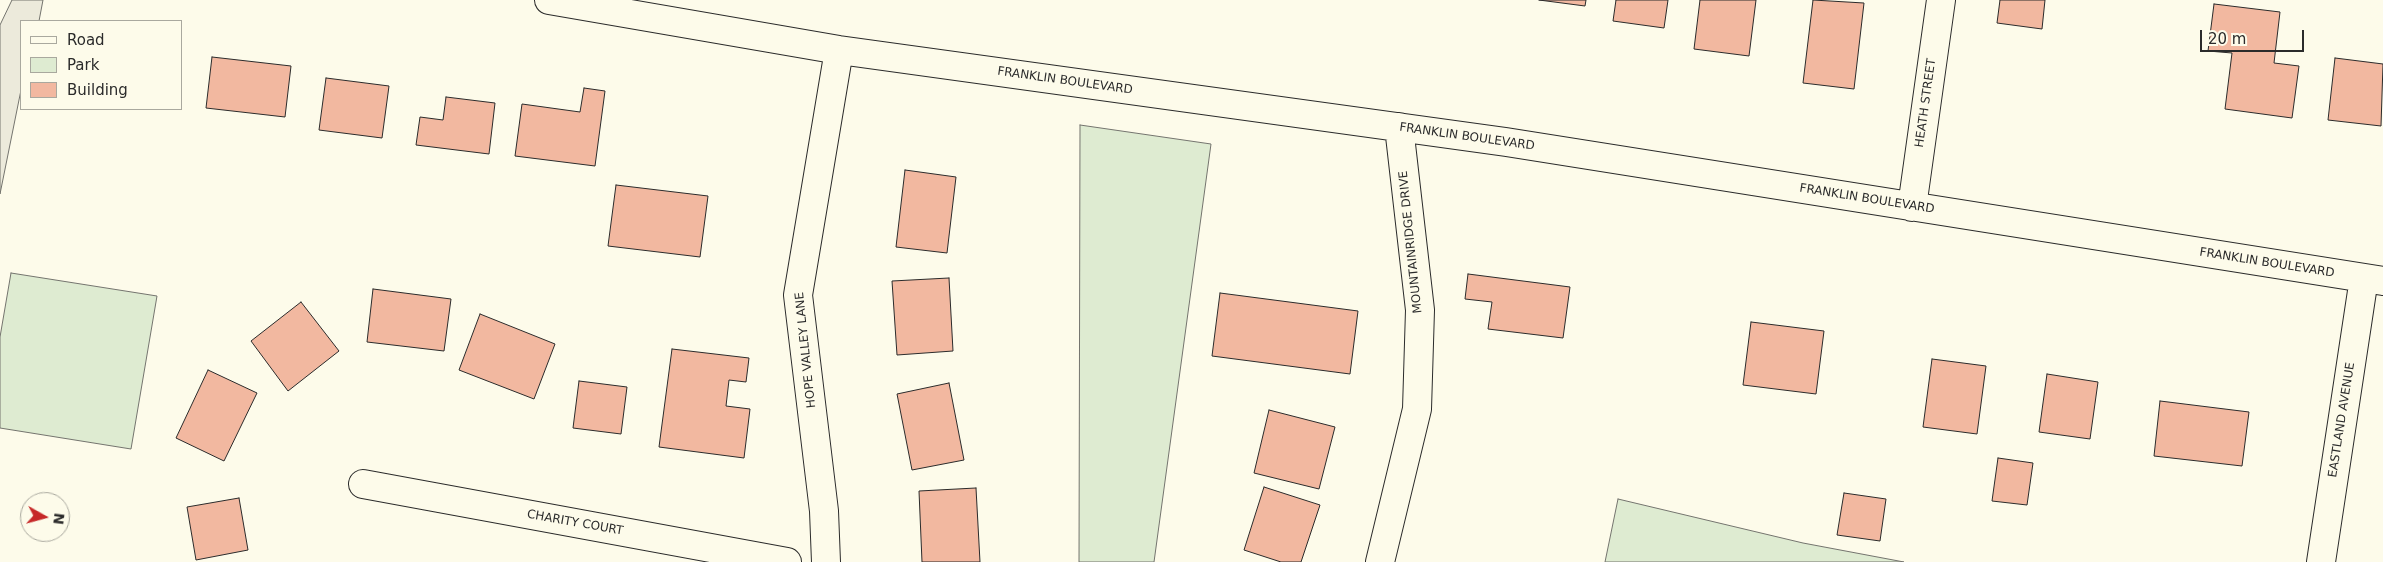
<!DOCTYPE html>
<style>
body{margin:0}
#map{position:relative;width:2383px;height:562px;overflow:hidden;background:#fdfbea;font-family:"DejaVu Sans",sans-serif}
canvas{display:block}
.legend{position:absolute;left:20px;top:20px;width:162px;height:90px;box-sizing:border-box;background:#fdfbea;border:1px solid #a9a89e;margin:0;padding:6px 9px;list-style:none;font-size:15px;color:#2b2b2b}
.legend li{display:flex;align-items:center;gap:10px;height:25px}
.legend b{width:25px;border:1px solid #a9a89e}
.north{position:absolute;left:20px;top:492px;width:50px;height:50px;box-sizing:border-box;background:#fdfbea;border:1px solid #a9a89e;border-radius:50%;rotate:97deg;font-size:14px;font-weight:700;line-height:20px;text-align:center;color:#2b2b2b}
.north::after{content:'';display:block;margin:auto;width:18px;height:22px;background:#c62828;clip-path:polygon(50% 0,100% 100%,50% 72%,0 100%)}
.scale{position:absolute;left:2200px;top:30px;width:104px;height:22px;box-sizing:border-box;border:2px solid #2b2b2b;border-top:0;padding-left:6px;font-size:15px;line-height:18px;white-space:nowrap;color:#2b2b2b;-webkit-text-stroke:4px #fdfbea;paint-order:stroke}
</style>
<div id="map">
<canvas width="2383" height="562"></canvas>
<ul class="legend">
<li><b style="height:6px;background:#fdfbea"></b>Road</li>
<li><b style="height:14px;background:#deebd1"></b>Park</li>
<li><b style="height:14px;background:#f2b8a0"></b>Building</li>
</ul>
<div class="north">N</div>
<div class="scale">20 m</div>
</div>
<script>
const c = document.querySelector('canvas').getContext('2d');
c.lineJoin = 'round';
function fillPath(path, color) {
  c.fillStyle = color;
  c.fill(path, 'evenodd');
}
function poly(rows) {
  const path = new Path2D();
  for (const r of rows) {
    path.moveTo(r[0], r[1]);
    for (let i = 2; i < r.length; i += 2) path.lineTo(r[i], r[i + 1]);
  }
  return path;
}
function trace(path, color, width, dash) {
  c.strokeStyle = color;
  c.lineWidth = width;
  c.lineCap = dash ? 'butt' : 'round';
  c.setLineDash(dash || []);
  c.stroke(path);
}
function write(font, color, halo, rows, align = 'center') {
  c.font = font + ' "DejaVu Sans",sans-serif';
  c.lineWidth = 4;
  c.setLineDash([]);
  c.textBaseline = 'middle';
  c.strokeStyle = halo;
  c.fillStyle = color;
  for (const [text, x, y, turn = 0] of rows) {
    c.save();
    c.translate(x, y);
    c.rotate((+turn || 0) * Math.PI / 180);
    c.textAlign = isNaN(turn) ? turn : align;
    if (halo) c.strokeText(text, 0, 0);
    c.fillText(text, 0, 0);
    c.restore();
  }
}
const green = poly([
 [1080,125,1211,144,1154,562,1079,562,1080,125],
 [11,273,157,296,131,449,0,428,0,337,11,273],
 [1618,499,1803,543,1904,562,1605,562,1618,499]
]);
fillPath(green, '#deebd1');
trace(green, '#74746e', 1);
const parking = poly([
 [12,0,43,0,39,21,21,21,21,90,0,194,0,25,12,0]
]);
fillPath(parking, '#eceadb');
trace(parking, '#74746e', 1);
const building = poly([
 [1539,0,1586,0,1585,6,1539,0],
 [1616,0,1668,0,1664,28,1613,21,1616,0],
 [1700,0,1756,0,1749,56,1694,49,1700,0],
 [1813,0,1864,3,1854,89,1803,83,1813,0],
 [2000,0,2045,0,2042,29,1997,23,2000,0],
 [2214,4,2280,12,2274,63,2299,66,2292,118,2225,109,2232,53,2208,51,2214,4],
 [212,57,291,66,285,117,206,108,212,57],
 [2335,58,2383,64,2381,126,2328,120,2335,58],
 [326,78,389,86,382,138,319,130,326,78],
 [584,88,605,91,595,166,515,156,522,104,580,112,584,88],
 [446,97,495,103,489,154,416,145,420,117,443,120,446,97],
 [905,170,956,177,947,253,896,247,905,170],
 [616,185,708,196,700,257,608,246,616,185],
 [1468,274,1570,287,1563,338,1488,329,1492,302,1465,299,1468,274],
 [949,278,953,351,897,355,892,281,949,278],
 [373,289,451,299,444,351,367,342,373,289],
 [1220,293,1358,311,1350,374,1212,356,1220,293],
 [301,302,339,351,288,391,251,341,301,302],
 [480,314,555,344,534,399,459,370,480,314],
 [1751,322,1824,331,1816,394,1743,385,1751,322],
 [672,349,749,358,746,382,729,380,726,406,750,409,744,458,659,447,672,349],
 [1932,359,1986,366,1977,434,1923,427,1932,359],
 [208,370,257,393,224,461,176,438,208,370],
 [2047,374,2098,382,2090,439,2039,432,2047,374],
 [579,381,627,387,621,434,573,428,579,381],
 [949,383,964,460,912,470,897,394,949,383],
 [2160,401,2249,412,2242,466,2154,456,2160,401],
 [1269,410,1335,427,1319,489,1254,473,1269,410],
 [1998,458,2033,463,2027,505,1992,501,1998,458],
 [1264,487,1320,505,1301,562,1281,562,1244,550,1264,487],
 [976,488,980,562,922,562,919,491,976,488],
 [1844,493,1886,499,1880,541,1837,535,1844,493],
 [239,498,248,550,196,560,187,507,239,498]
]);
fillPath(building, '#f2b8a0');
trace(building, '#2b2b2b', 1);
const minor = poly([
 [549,0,839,50,1506,142,2383,281],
 [1912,207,1941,0],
 [363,484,787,562],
 [826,562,824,511,798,295,839,50],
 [1380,562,1417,409,1420,310,1399,127],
 [2321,562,2364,278]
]);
trace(minor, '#2b2b2b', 30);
trace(minor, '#fdfbea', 28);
write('12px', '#2b2b2b', '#fdfbea', [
 ["FRANKLIN BOULEVARD",1065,81,8],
 ["HEATH STREET",1926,103,-82],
 ["FRANKLIN BOULEVARD",1467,137,8],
 ["FRANKLIN BOULEVARD",1867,199,9],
 ["MOUNTAINRIDGE DRIVE",1411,242,-96],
 ["FRANKLIN BOULEVARD",2267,263,9],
 ["HOPE VALLEY LANE",806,350,-96],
 ["EASTLAND AVENUE",2342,420,-81],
 ["CHARITY COURT",575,523,10]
]);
</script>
